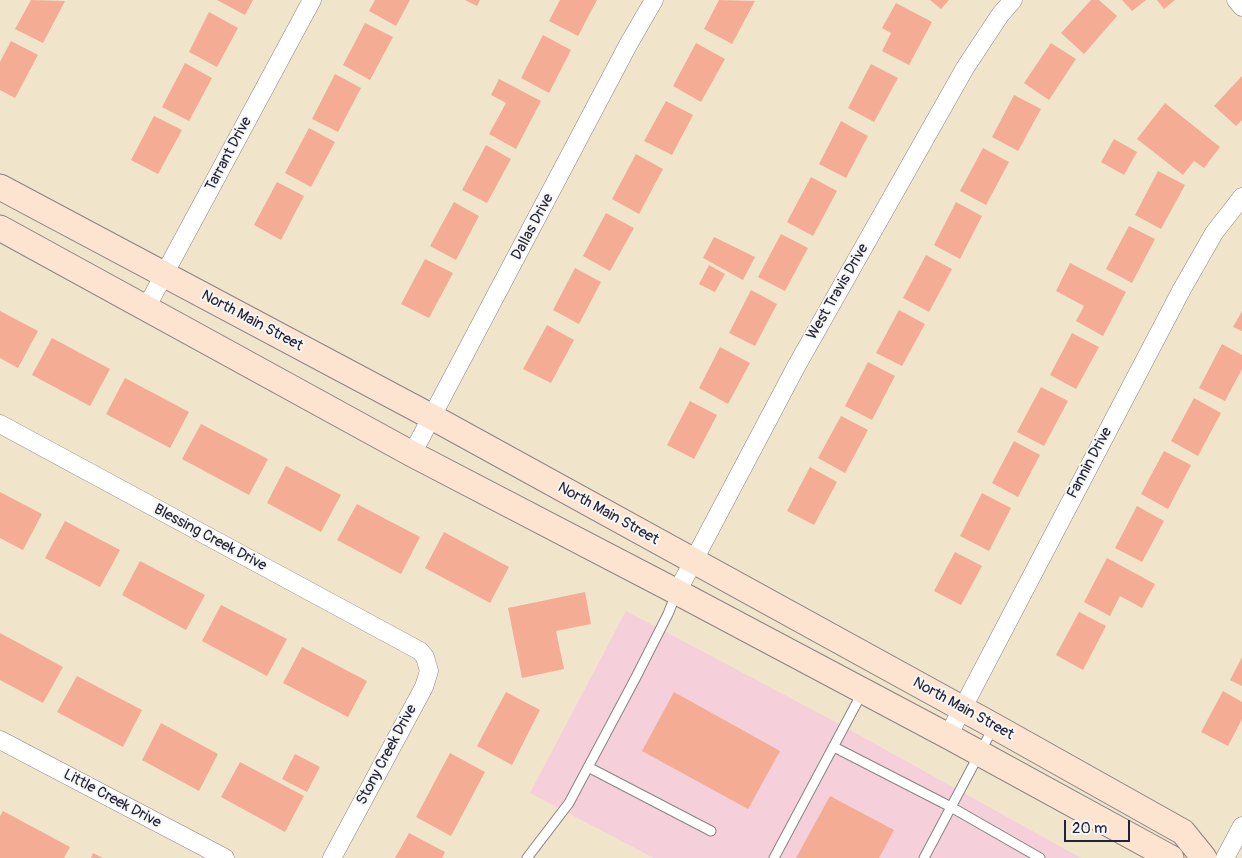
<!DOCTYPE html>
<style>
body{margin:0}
#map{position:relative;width:1242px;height:858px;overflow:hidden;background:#f0e4cb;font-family:Pangolin,sans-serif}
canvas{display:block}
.scale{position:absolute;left:1064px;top:820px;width:66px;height:22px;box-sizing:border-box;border:2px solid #22223b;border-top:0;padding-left:6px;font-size:15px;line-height:18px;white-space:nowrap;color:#22223b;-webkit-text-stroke:4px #f6f6f2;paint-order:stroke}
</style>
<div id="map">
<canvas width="1242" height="858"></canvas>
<div class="scale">20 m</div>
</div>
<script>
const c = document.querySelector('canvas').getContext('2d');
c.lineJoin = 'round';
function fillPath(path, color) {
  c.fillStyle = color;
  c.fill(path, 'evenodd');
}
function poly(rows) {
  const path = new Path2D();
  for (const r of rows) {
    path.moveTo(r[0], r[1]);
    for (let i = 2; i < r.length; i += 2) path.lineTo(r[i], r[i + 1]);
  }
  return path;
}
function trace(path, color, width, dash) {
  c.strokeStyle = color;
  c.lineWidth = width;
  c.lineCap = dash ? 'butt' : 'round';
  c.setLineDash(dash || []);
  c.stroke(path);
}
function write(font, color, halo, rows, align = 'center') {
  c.font = font + ' Pangolin,sans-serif';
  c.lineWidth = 4;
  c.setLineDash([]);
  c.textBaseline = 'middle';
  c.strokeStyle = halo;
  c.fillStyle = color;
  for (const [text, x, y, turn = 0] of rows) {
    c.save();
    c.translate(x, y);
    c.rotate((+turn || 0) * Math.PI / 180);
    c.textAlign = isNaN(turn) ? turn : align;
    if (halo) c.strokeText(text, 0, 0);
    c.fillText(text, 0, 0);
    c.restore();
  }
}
fillPath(poly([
 [626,611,828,718,1081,858,654,858,530,793]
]), '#f5cfd9');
fillPath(poly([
 [31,0,65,1,43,43,15,29],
 [217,0,253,0,245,15],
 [375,0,410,0,396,26,369,11],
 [465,0,480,0,477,6],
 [560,0,597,0,578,36,549,21],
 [719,0,755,1,732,44,704,29],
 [930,0,949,0,941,9],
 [1091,0,1099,0,1117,16,1084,54,1061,33],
 [1122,0,1146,0,1132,11],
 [1157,0,1175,0,1164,9],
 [896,3,932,22,909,65,882,51,891,33,882,28],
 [209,12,238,28,217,67,189,52],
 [365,23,393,37,370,80,343,65],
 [543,35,571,50,549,93,521,78],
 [11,41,38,55,15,98,0,90,0,62],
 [696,43,725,59,701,102,673,86],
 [1051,43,1076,59,1049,100,1024,83],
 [185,63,212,78,189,121,162,107],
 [871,64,898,78,874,122,848,108],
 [335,74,361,88,338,132,312,119],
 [1242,76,1242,120,1236,126,1214,106],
 [499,79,541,101,516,149,489,134,506,103,491,95],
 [1014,95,1041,109,1018,151,992,137],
 [666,101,693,115,672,155,644,141],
 [1165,103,1220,147,1204,168,1194,161,1183,175,1137,139],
 [154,116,182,130,158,174,131,160],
 [841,121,868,136,846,178,819,164],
 [309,128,335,142,311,187,285,173],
 [1114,139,1137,152,1124,175,1101,162],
 [486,145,511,159,487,203,462,190],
 [983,148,1009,162,986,205,960,191],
 [636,154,663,169,639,214,612,199],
 [1158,171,1185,185,1161,229,1135,215],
 [811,177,837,191,813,236,787,222],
 [277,182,304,196,281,240,254,225],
 [454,202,479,216,456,260,430,246],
 [956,202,982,216,960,259,934,245],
 [606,213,634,228,610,271,583,256],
 [1129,226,1155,239,1132,283,1106,269],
 [781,234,808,248,785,291,758,277],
 [714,237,755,257,743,280,703,258],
 [926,255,952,269,929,312,903,298],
 [425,259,453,273,429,318,401,304],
 [1070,263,1126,292,1103,336,1076,321,1084,306,1056,291],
 [709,265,725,274,715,292,699,284],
 [575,268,601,282,579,324,553,310],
 [751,290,777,304,755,346,729,333],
 [899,310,925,324,902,366,876,353],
 [0,311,38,331,18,368,0,358],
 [1242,311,1242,331,1233,327],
 [547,325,574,340,551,383,523,369],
 [1072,333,1099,347,1076,389,1050,375],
 [52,338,110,369,90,406,32,375],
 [1222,344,1242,355,1242,369,1225,401,1199,388],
 [720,347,750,363,728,404,699,388],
 [868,362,895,376,872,420,845,406],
 [125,378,189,412,170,448,106,414],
 [1041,387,1068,401,1044,446,1017,432],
 [1194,398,1221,413,1198,456,1171,441],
 [690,401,717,415,694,459,667,445],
 [841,416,868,430,845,473,818,458],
 [201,424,268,459,249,495,182,459],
 [1014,441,1040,455,1018,497,992,483],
 [1164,451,1191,465,1168,509,1141,494],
 [286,466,341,495,321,532,267,503],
 [810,467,837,482,814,525,787,511],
 [0,492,42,514,23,550,0,538],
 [982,493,1011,508,989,551,960,536],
 [357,504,420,537,401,574,337,540],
 [1137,506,1164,521,1142,562,1115,548],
 [65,521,120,550,100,587,45,558],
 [444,532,509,567,490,603,425,568],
 [955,552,982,566,961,605,934,591],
 [1107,558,1155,584,1142,608,1120,596,1110,616,1084,602],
 [140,561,205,595,186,630,122,595],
 [585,592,591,624,556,631,564,669,522,678,508,608],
 [221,605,287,639,267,676,202,641],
 [1079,612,1106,626,1083,670,1056,655],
 [0,633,63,667,43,703,0,680],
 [302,647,367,681,348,717,283,683],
 [1242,657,1242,686,1230,680],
 [77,676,142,710,123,747,57,712],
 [1223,691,1242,702,1242,719,1228,746,1201,732],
 [506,692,540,710,512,765,477,746],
 [674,692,780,751,748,809,642,751],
 [161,723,218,754,199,791,142,760],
 [450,753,485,772,451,836,416,817],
 [295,754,320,767,307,792,282,779],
 [240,762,304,796,285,832,221,797],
 [830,796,894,830,879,858,796,858],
 [3,811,70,847,64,858,0,858,0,816],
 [409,833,445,852,442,858,395,858],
 [93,853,103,858,91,858]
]), '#f4ad94');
const service = poly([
 [834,747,951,807,1040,858],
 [588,767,711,831],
 [527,858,569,803,635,679,668,614,676,594],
 [774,858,862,693],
 [924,858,993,728]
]);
const minor = poly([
 [1236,0,1242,7],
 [146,308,312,0],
 [0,424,420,651,425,657,429,671,424,687,332,858],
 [412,454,628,45,654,0],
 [677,592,797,365,965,68,1000,15,1013,0],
 [948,736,1182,289,1214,233,1242,197],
 [0,740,225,858],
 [1225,858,1242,826]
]);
const secondary = poly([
 [0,187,432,417,994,726,1183,832,1204,858],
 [0,228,412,454,677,592,948,736,1171,858]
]);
trace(service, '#898383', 11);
trace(minor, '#898383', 19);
trace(secondary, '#898383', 27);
trace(service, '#fff', 9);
trace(minor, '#fff', 18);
trace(secondary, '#fde4d1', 25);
write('15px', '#22223b', '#f6f6f2', [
 ["Tarrant Drive",229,154,-62],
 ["Dallas Drive",533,227,-62],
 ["West Travis Drive",838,292,-60],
 ["North Main Street",252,321,28],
 ["Fannin Drive",1090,463,-62],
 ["North Main Street",608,514,29],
 ["Blessing Creek Drive",210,538,28],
 ["North Main Street",963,709,29],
 ["Stony Creek Drive",387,755,-62],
 ["Little Creek Drive",112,799,28]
]);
</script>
